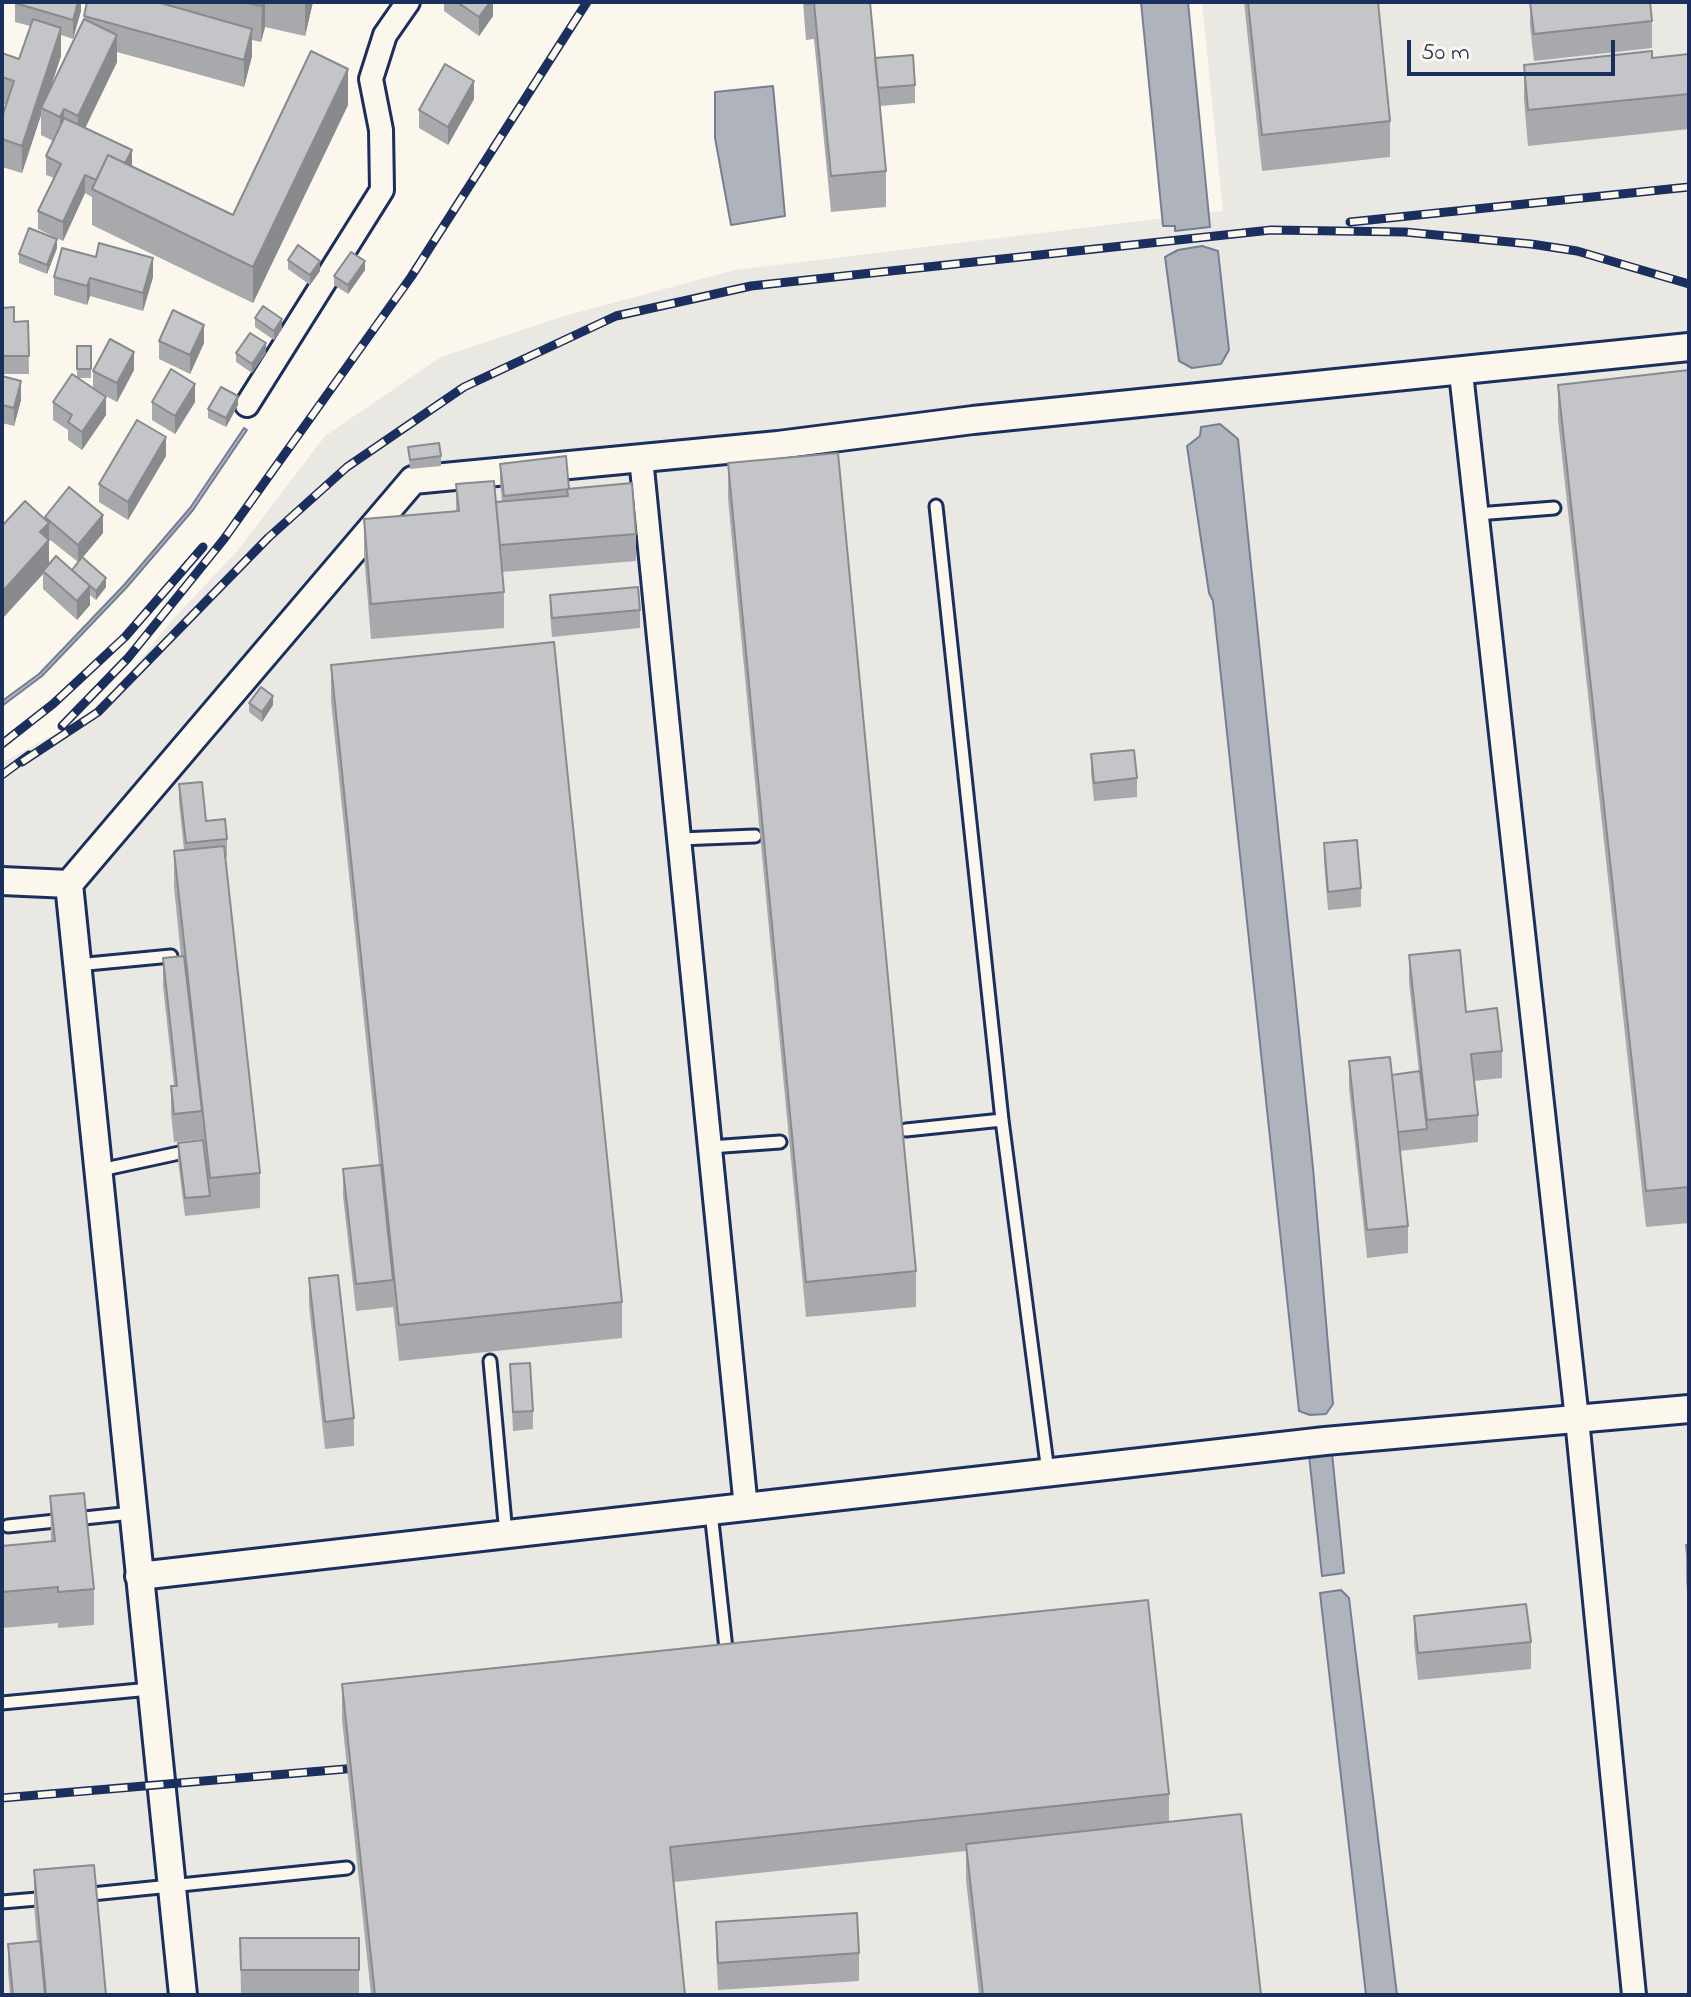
<!DOCTYPE html>
<style>
body{margin:0}
#map{position:relative;width:1691px;height:1997px;overflow:hidden;background:#fbf7ec;font-family:"Indie Flower",sans-serif}
canvas{display:block}
.frame{position:absolute;inset:0;border:4px solid #1b2f5e;pointer-events:none}
.scale{position:absolute;left:1407px;top:40px;width:208px;height:36px;box-sizing:border-box;border:4px solid #1b2f5e;border-top:0;padding-left:10px;font-size:24px;line-height:28px;white-space:nowrap;color:#1b2f5e;-webkit-text-stroke:6px #fbf7ec;paint-order:stroke}
</style>
<div id="map">
<canvas width="1691" height="1997"></canvas>
<div class="frame"></div>
<div class="scale">50 m</div>
</div>
<script>
const c = document.querySelector('canvas').getContext('2d');
c.lineJoin = 'round';
function fillPath(path, color) {
  c.fillStyle = color;
  c.fill(path, 'evenodd');
}
function poly(rows) {
  const path = new Path2D();
  for (const r of rows) {
    path.moveTo(r[0], r[1]);
    for (let i = 2; i < r.length; i += 2) path.lineTo(r[i], r[i + 1]);
  }
  return path;
}
function trace(path, color, width, dash) {
  c.strokeStyle = color;
  c.lineWidth = width;
  c.lineCap = dash ? 'butt' : 'round';
  c.setLineDash(dash || []);
  c.stroke(path);
}
fillPath(poly([
 [1202,2,1689,2,1689,1995,2,1995,2,763,101,708,174,618,238,550,325,436,441,357,564,316,735,270,1223,211]
]), '#eae8e2');
const water = poly([
 [1141,2,1188,2,1210,227,1175,231,1175,226,1163,226,1141,2],
 [773,86,785,216,731,225,715,138,715,92,773,86],
 [1202,246,1218,251,1229,350,1221,364,1192,368,1179,361,1165,257,1178,250,1202,246],
 [1220,424,1238,439,1313,1168,1333,1404,1326,1414,1310,1415,1299,1411,1213,601,1209,593,1187,446,1200,436,1201,427,1220,424],
 [244,428,247,430,193,510,127,587,42,676,2,706,2,701,39,674,124,585,190,508,244,428],
 [1332,1453,1344,1573,1322,1576,1309,1455,1332,1453],
 [1341,1590,1349,1598,1397,1995,1366,1995,1320,1593,1341,1590]
]);
fillPath(water, '#afb3bb');
trace(water, '#747e96', 2);
const service = poly([
 [936,506,1002,1120,1048,1472],
 [1477,514,1554,508],
 [679,839,755,836],
 [77,965,171,956],
 [906,1130,1002,1120],
 [710,1147,780,1142],
 [96,1171,193,1150],
 [490,1361,506,1534],
 [711,1512,727,1658],
 [8,1526,132,1513],
 [2,1703,150,1689],
 [82,1895,347,1868],
 [2,1902,49,1898]
]);
const minor = poly([
 [1461,373,1577,1419,1634,1995],
 [247,405,382,190,381,130,371,79,385,35,408,2],
 [641,458,746,1508]
]);
const tertiary = poly([
 [2,881,69,884],
 [139,1576,1325,1441,1689,1409],
 [183,1995,69,884,413,480,778,445,973,420,1689,347]
]);
trace(service, '#1b2f5e', 17);
trace(minor, '#1b2f5e', 28);
trace(tertiary, '#1b2f5e', 32);
trace(service, '#fbf7ec', 11);
trace(minor, '#fbf7ec', 22);
trace(tertiary, '#fbf7ec', 26);
const rail = poly([
 [1350,222,1689,187],
 [62,726,128,658,224,539,411,277,587,2],
 [2,744,53,704,125,637,203,547],
 [22,762,98,712,268,538,347,467,464,387,616,316,751,286,1271,230,1405,232,1531,244,1577,251,1689,284],
 [2,775,29,755],
 [2,1798,369,1767]
]);
trace(rail, '#1b2f5e', 9);
trace(rail, '#fbf7ec', 6, [18]);
fillPath(poly([
 [81,2,81,11,73,39,61,35,61,56,50,90,84,19,87,2,313,2,305,36,265,27,261,42,252,40,252,56,244,87,117,52,117,62,85,128,132,166,233,215,348,105,253,303,92,225,92,197,85,193,63,241,38,229,38,211,54,178,46,175,46,156,53,141,41,135,41,115,22,173,2,167,2,117,6,105,2,104,2,53,19,59,30,26,15,22,15,3],
 [444,2,493,2,493,16,479,36,444,11],
 [803,2,870,2,875,58,915,85,915,103,880,106,886,171,886,207,831,212,814,39,806,40],
 [1244,2,1378,2,1390,121,1390,157,1262,171],
 [1530,2,1652,21,1652,48,1534,61,1530,26],
 [1689,54,1689,129,1528,146,1524,100,1524,65,1652,58],
 [474,99,448,145,419,128,419,110],
 [57,248,47,274,19,263,19,254],
 [288,260,320,271,310,285,288,269],
 [365,270,348,294,334,285,334,276],
 [54,277,153,277,143,311,90,296,87,305,54,295],
 [2,308,14,322,28,321,29,374,2,374],
 [255,318,282,329,274,340,255,327],
 [159,341,204,343,190,374,159,359],
 [77,346,91,346,91,378,79,378,93,388,93,371,134,370,117,402,100,393,106,415,82,450,68,440,68,430,53,420,53,402,77,377],
 [236,353,266,353,252,373,236,362],
 [1689,370,1689,1223,1646,1227,1558,420,1558,385],
 [2,376,21,400,14,426,2,423],
 [152,402,195,402,175,434,152,420],
 [238,405,226,427,208,418,208,409],
 [408,447,441,456,441,466,410,469],
 [166,456,128,520,99,502,99,484],
 [728,463,916,1271,916,1307,806,1317,728,499],
 [500,464,569,489,636,534,636,561,502,572,504,592,504,628,371,639,364,555,364,519,456,511,456,484,496,502,502,502,500,482],
 [45,517,103,533,82,558,106,587,96,600,90,595,90,605,77,620,43,589,43,574,2,619,2,526,45,520],
 [49,539,78,562,72,570,49,563],
 [550,595,640,610,640,628,552,637,550,613],
 [331,665,622,1302,622,1338,399,1361,393,1306,393,1307,356,1311,343,1196,343,1169,379,1165,331,701],
 [249,703,273,705,262,722,249,712],
 [1091,754,1137,778,1137,797,1094,801,1091,773],
 [179,784,206,821,227,839,227,857,225,858,260,1173,260,1208,185,1216,178,1161,178,1143,202,1140,202,1139,174,1142,171,1113,171,1086,174,1086,163,986,163,958,181,956,174,887,174,851,184,850,179,802],
 [1324,843,1361,888,1361,907,1328,910,1324,862],
 [1409,955,1466,1012,1502,1051,1502,1078,1474,1081,1478,1115,1478,1142,1400,1151,1408,1226,1408,1253,1367,1258,1349,1088,1349,1061,1392,1075,1419,1072,1409,982],
 [309,1278,354,1418,354,1446,325,1449,309,1306],
 [510,1364,533,1411,533,1429,513,1431],
 [50,1496,94,1589,94,1625,58,1628,58,1623,2,1628,2,1546,51,1541],
 [1686,1545,1689,1545,1689,1608,1686,1581],
 [1414,1616,1531,1642,1531,1669,1418,1680,1414,1643],
 [342,1684,1169,1794,1169,1822,1261,1995,979,1995,966,1880,966,1851,674,1882,685,1995,371,1995,342,1720],
 [34,1870,106,1995,10,1995,8,1971,8,1944,37,1941,34,1906],
 [716,1922,859,1953,859,1981,718,1990,716,1950],
 [240,1938,359,1938,359,1995,241,1995]
]), '#a8a9ad');
fillPath(poly([
 [78,2,81,2,81,11,73,39,73,20],
 [262,2,265,2,265,27,261,42],
 [305,2,313,2,305,36],
 [490,2,493,2,493,16,479,36,479,17],
 [61,28,61,56,43,109,41,108,41,115,22,173,22,146],
 [252,29,252,56,244,87,244,60],
 [117,35,117,62,78,143,78,116],
 [348,69,348,105,253,303,253,267],
 [474,81,474,99,448,145,448,127],
 [64,109,64,136,60,144,60,117],
 [132,150,132,169,119,177],
 [85,175,85,193,63,241,63,222],
 [57,239,57,248,47,274,47,265],
 [153,258,153,277,143,311,143,293],
 [320,261,320,271,310,285,310,275],
 [365,261,365,270,348,294,348,285],
 [90,278,90,296,87,305,87,286],
 [282,319,282,329,274,340,274,331],
 [204,325,204,343,190,374,190,355],
 [266,343,266,353,252,373,252,364],
 [134,352,134,370,117,402,117,383],
 [21,381,21,400,14,426,14,408],
 [195,384,195,402,175,434,175,416],
 [238,396,238,405,226,427,226,418],
 [106,397,106,415,82,450,82,432],
 [166,437,166,456,128,520,128,502],
 [103,515,103,533,78,563,78,545],
 [49,523,49,567,43,571,43,574,2,619,2,592,40,532],
 [106,578,106,587,96,600,96,591],
 [90,586,90,605,77,620,77,601],
 [273,696,273,705,262,722,262,712]
]), '#888a8d');
const building = poly([
 [16,2,78,2,73,20,15,3,16,2],
 [87,2,157,2,252,29,244,60,84,16,87,2],
 [243,2,262,2,261,6,243,2],
 [457,2,490,2,479,17,457,2],
 [806,2,870,2,886,171,831,176,814,3,806,4,806,2],
 [1248,2,1378,2,1390,121,1262,135,1248,2],
 [1530,2,1650,2,1652,21,1534,34,1530,2],
 [33,19,61,28,22,146,2,139,2,117,14,81,2,77,2,53,19,59,33,19],
 [84,19,117,35,78,116,64,109,60,117,41,108,84,19],
 [311,51,348,69,253,267,92,189,108,155,233,215,311,51],
 [1652,51,1652,58,1689,54,1689,94,1528,110,1524,65,1652,51],
 [913,55,915,85,878,88,875,58,913,55],
 [445,64,474,81,448,127,419,110,445,64],
 [64,118,132,150,125,163,108,155,96,180,85,175,63,222,38,211,61,164,46,156,64,118],
 [29,228,57,239,47,265,19,254,29,228],
 [99,243,153,258,143,293,90,278,87,286,54,277,62,248,96,257,99,243],
 [298,245,320,261,310,275,288,260,298,245],
 [351,252,365,261,348,285,334,276,351,252],
 [263,306,282,319,274,331,255,318,263,306],
 [14,307,14,322,28,321,29,356,2,356,2,308,14,307],
 [173,310,204,325,190,355,159,341,173,310],
 [250,333,266,343,252,364,236,353,250,333],
 [110,339,134,352,117,383,93,371,110,339],
 [77,346,91,346,91,369,77,369,77,346],
 [171,369,195,384,175,416,152,402,171,369],
 [1689,370,1689,1187,1646,1191,1558,385,1689,370],
 [72,374,106,397,82,432,68,422,72,415,53,402,72,374],
 [2,376,21,381,14,408,2,405,2,376],
 [221,387,238,396,226,418,208,409,221,387],
 [137,420,166,437,128,502,99,484,137,420],
 [439,443,441,456,410,460,408,447,439,443],
 [838,453,916,1271,806,1282,728,463,838,453],
 [566,456,569,489,504,496,500,464,566,456],
 [494,481,504,592,371,604,364,519,459,511,456,484,494,481],
 [632,483,636,534,500,545,496,502,568,496,567,489,632,483],
 [69,487,103,515,78,545,45,517,69,487],
 [25,501,49,523,40,532,49,540,2,592,2,526,25,501],
 [56,556,90,586,77,601,43,571,56,556],
 [82,557,106,578,96,591,72,570,82,557],
 [638,587,640,610,552,618,550,595,638,587],
 [554,642,622,1302,399,1325,331,665,554,642],
 [261,687,273,696,262,712,249,703,261,687],
 [1134,750,1137,778,1094,783,1091,754,1134,750],
 [202,782,206,821,225,819,227,839,186,843,179,784,202,782],
 [1357,840,1361,888,1328,892,1324,843,1357,840],
 [224,846,260,1173,210,1178,174,851,224,846],
 [1460,950,1466,1012,1497,1008,1502,1051,1471,1054,1478,1115,1427,1120,1409,955,1460,950],
 [184,956,202,1111,174,1114,171,1086,177,1086,163,958,184,956],
 [1390,1057,1408,1226,1367,1230,1349,1061,1390,1057],
 [1420,1071,1427,1129,1398,1132,1392,1075,1420,1071],
 [203,1140,210,1196,185,1198,178,1143,203,1140],
 [381,1165,393,1280,356,1284,343,1169,381,1165],
 [338,1275,354,1418,325,1422,309,1278,338,1275],
 [530,1363,533,1411,513,1412,510,1364,530,1363],
 [84,1493,94,1589,58,1592,58,1587,2,1592,2,1546,55,1541,50,1496,84,1493],
 [1686,1545,1689,1545,1689,1572,1686,1545],
 [1148,1600,1169,1794,670,1847,685,1995,375,1995,342,1684,1148,1600],
 [1526,1604,1531,1642,1418,1653,1414,1616,1526,1604],
 [1241,1814,1261,1995,983,1995,966,1844,1241,1814],
 [94,1865,106,1995,46,1995,34,1870,94,1865],
 [857,1913,859,1953,718,1963,716,1922,857,1913],
 [240,1938,359,1938,359,1970,241,1970,240,1938],
 [40,1941,45,1995,13,1995,8,1944,40,1941]
]);
fillPath(building, '#c3c5c9');
trace(building, '#888a8d', 2);
</script>
